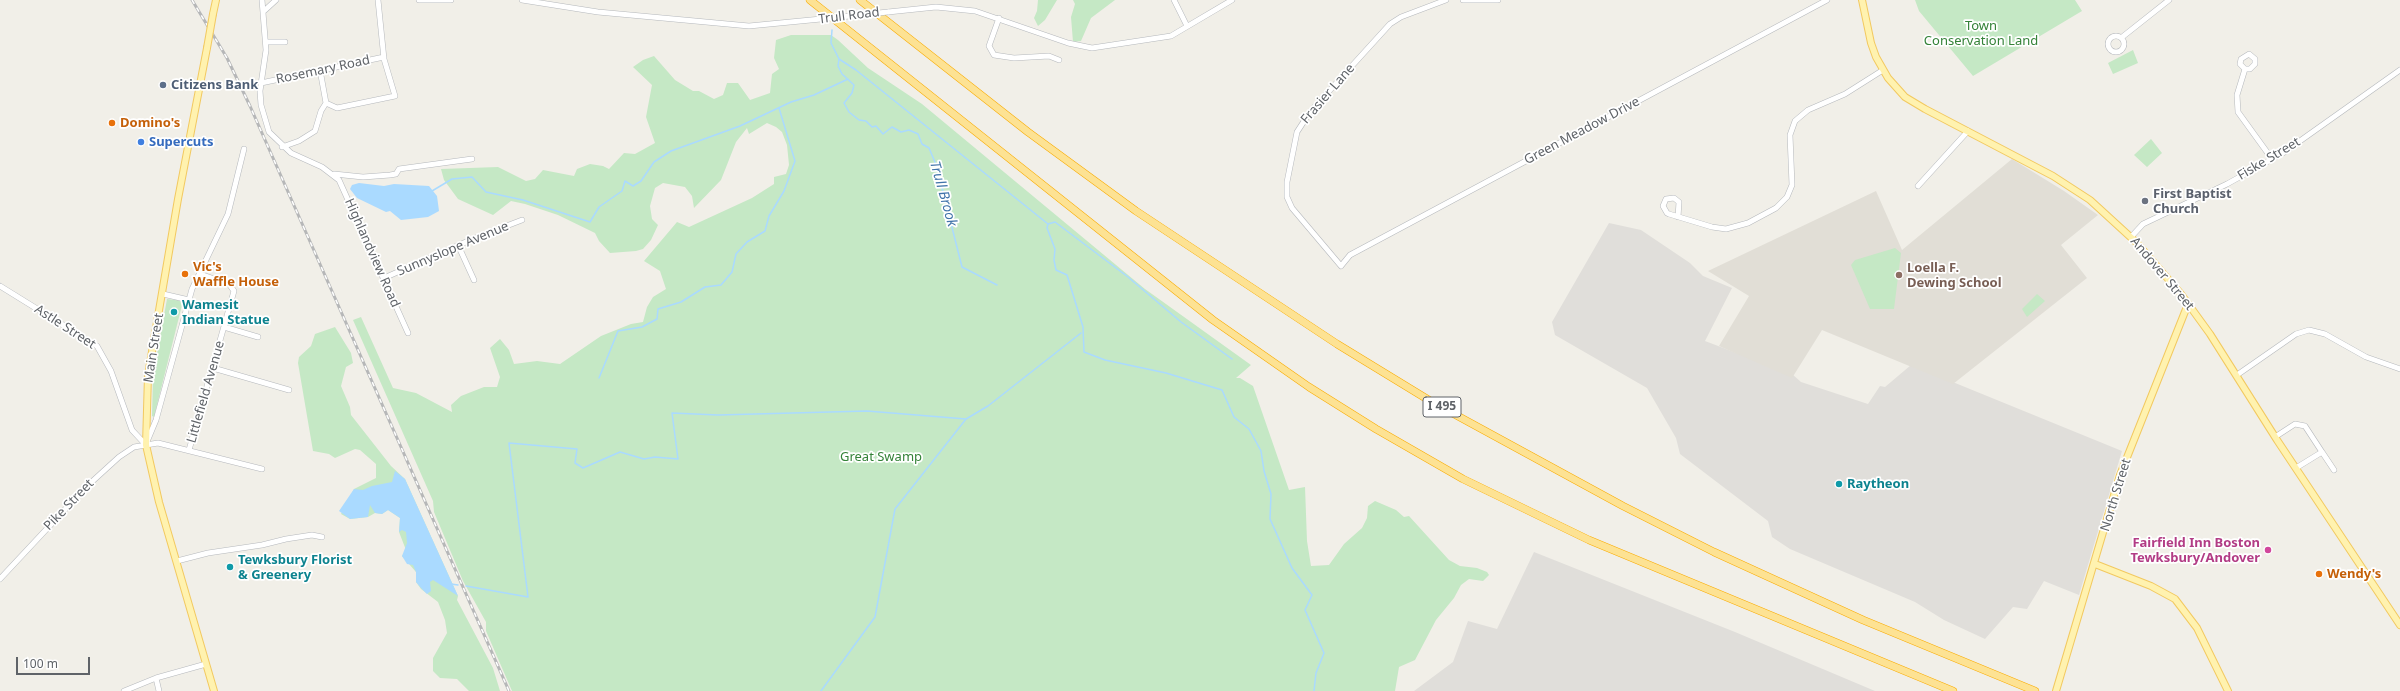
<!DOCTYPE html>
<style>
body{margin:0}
#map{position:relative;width:2400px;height:691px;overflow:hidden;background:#f1efe8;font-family:"Noto Sans",sans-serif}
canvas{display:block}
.scale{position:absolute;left:16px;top:657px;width:74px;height:18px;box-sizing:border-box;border:2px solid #5f6368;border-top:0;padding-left:5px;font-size:12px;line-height:14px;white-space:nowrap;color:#5f6368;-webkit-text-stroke:3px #fff;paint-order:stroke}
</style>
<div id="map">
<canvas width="2400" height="691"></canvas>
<div class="scale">100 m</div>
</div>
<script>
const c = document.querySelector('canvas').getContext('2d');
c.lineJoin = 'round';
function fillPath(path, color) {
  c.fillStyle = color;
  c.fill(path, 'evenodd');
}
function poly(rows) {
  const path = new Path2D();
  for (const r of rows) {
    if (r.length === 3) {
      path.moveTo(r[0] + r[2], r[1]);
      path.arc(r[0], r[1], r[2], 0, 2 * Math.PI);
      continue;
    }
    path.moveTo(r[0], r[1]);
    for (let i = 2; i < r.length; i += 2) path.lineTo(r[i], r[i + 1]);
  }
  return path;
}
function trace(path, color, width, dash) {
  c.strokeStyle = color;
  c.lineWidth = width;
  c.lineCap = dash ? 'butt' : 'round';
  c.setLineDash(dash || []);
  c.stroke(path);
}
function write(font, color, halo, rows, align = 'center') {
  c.font = font + ' "Noto Sans",sans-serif';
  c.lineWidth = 3.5;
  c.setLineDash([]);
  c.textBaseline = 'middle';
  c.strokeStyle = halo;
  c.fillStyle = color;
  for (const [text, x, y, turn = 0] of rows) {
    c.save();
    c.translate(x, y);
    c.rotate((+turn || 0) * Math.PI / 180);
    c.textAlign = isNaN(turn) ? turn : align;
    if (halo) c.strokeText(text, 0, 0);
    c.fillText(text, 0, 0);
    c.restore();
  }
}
fillPath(poly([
 [1609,223,1641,230,1690,263,1703,276,1732,288,1705,341,1792,374,1801,382,1868,404,1880,386,1885,387,1911,365,2122,451,2079,595,2044,581,2027,609,2013,607,1985,639,1944,620,1915,602,1790,549,1772,537,1768,521,1680,454,1676,438,1647,388,1555,335,1552,322],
 [1534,552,1735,632,1875,691,1414,691,1453,662,1468,621,1497,629]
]), '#e0deda');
fillPath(poly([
 [2012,159,2064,191,2098,215,2061,245,2087,278,1953,384,1822,330,1792,378,1719,346,1749,296,1708,271,1876,191,1902,250]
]), '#e1ded6');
fillPath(poly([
 [1038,0,1057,0,1045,20,1038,26,1034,18,1037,11],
 [1073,0,1115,0,1091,18,1081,41,1073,42,1071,17,1075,4],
 [1915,0,2075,0,2082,11,1973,76,1919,11],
 [791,35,831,35,838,40,868,68,922,104,1145,289,1251,365,1236,378,1240,378,1253,386,1289,490,1305,487,1307,541,1311,566,1329,565,1344,544,1362,528,1367,518,1368,506,1375,501,1396,510,1404,517,1409,516,1449,560,1460,566,1477,568,1487,572,1489,575,1483,581,1469,579,1461,585,1454,598,1436,620,1415,660,1399,667,1395,691,512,691,486,631,486,622,463,581,434,512,433,501,353,320,361,317,393,388,416,393,452,412,451,405,461,396,484,387,497,387,500,377,490,348,500,339,509,350,514,364,537,361,560,364,601,336,631,324,643,322,647,307,653,297,666,289,660,271,644,261,677,222,689,227,752,198,774,184,774,177,786,174,789,165,787,145,782,132,776,127,767,123,749,134,747,128,736,142,721,180,694,208,692,196,685,187,663,183,655,188,650,206,652,219,658,225,651,240,643,249,636,251,610,253,599,241,595,233,558,215,525,204,511,201,493,215,458,199,444,180,441,169,498,167,526,181,535,179,543,170,574,176,577,169,590,164,603,166,609,169,624,153,635,154,655,143,646,117,652,85,633,67,643,60,654,56,675,80,693,91,699,91,714,99,723,95,727,83,738,83,750,100,770,93,772,74,779,69,774,58,776,40],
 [2133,50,2138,63,2113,74,2108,63],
 [2151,139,2162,153,2147,167,2134,155],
 [1895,248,1901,253,1894,309,1870,309,1851,265,1855,260],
 [2037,294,2045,301,2027,317,2022,309],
 [167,299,183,301,154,417,152,416,153,376],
 [335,327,351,353,353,363,346,367,341,386,350,407,351,415,391,466,405,479,458,596,457,600,493,668,500,691,469,691,457,679,440,678,433,671,433,658,447,633,445,620,438,602,421,589,416,582,416,572,402,556,406,550,399,532,400,518,388,510,382,514,375,513,368,517,350,519,341,514,354,489,376,478,376,464,360,450,355,449,335,458,329,454,313,451,298,363,299,357,311,346,315,334]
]), '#c5e8c5');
fillPath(poly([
 [359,183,384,186,394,184,429,186,437,196,439,211,428,217,401,220,390,211,386,212,357,198,350,189,352,185],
 [395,471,405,479,458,596,433,580,430,582,431,591,427,594,421,588,416,582,416,572,413,565,407,564,402,556,407,543,406,532,402,530,399,532,400,518,388,510,382,514,375,513,370,505,368,517,350,519,339,511,354,489,363,490,372,486,392,482]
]), '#aadaff');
trace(poly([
 [832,30,831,43,839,59,838,66,842,74,854,85,852,93,844,103,849,112,859,120,866,121,872,127,876,126,883,134,892,127,901,132,909,130,918,134,922,144,929,148,940,174,940,180,962,267,997,285],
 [839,59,856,70,1048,224,1047,228,1055,249,1054,260,1056,270,1067,275,1083,327,1084,352,1105,360,1166,373,1222,390,1234,417,1249,429,1261,451,1264,471,1271,494,1270,519,1292,568,1312,595,1305,610,1324,653,1316,673,1314,691],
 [432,191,452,179,472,177,486,192,523,200,590,222,599,207,622,191,625,181,633,186,641,181,654,162,671,151,740,126,791,102,814,95,848,79],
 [1048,224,1055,222,1128,277,1181,322,1232,359],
 [599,378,618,331,642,327,657,319,658,309,681,302,705,287,721,285,732,272,736,254,747,242,765,231,769,216,784,191,795,161,779,108],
 [451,584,458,585],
 [466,586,528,597,509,443,577,449,575,463,583,468,620,452,644,459,655,457,678,459,672,413,718,415,867,411,966,419],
 [821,691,875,617,895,509,966,419,988,406,1081,333]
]), '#aadaff', 1.5);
const minor = poly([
 [262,0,266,50,260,91,261,105,269,132,291,153,322,167,339,180,408,333],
 [419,0,451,0],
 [522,0,598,12,749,26,821,19],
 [1174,0,1187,26],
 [1446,0,1401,17,1390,24,1310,112,1297,132,1287,182,1287,197,1292,208,1341,266,1350,255,1827,0],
 [1463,0,1498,0],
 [264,11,276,0],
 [888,12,936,7,975,11,1068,43,1092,48,1171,36,1232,0],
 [999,18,989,46,994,55,1014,58,1049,56,1059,60],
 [2116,44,8],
 [2121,38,2169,0],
 [266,42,285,42],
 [2245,69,2240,64,2241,59,2249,54,2255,59,2255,64,2250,69,2245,69,2237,95,2238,112,2272,159],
 [320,70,326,103],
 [261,83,384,57],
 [326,103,337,108,395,96,384,59,378,0],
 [282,147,299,141,315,131,321,111,326,103],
 [334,174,363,177,390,175,396,174,399,169,472,159],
 [1918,186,1968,131],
 [1678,217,1679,202,1674,198,1666,199,1663,206,1667,213,1669,214,1712,227,1726,229,1748,223,1776,208,1787,197,1792,185,1790,135,1795,121,1808,110,1845,94,1883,70],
 [2131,237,2143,224,2227,184,2283,153,2400,70],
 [458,245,474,280],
 [384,278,475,238,522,220],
 [0,286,97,346,111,371,132,430,145,444],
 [163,294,189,300],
 [224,327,258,337],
 [213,368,289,390],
 [2237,375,2296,334,2309,330,2325,334,2366,357,2400,369],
 [2275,437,2295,424,2305,426,2322,452,2296,468],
 [146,444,156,420,192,289,228,214,244,149],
 [189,450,234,291,229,284,200,274],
 [2322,452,2334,470],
 [177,561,208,553,262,545,286,539,312,535,322,537],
 [0,579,85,488,119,457,134,447,158,443,262,469],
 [156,678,159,691],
 [124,691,156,678,206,664]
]);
const major = poly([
 [1862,0,1871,43,1876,57,1888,78,1905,97,1925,109,2053,176,2090,200,2137,243,2181,294,2210,334,2277,440,2400,625],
 [213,14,216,0],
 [207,48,178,199,148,375,146,445,159,502,214,691],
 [2095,564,2151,586,2175,599,2197,628,2228,691],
 [2056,691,2120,475,2188,304]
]);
const highway = poly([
 [810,0,1213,320,1309,387,1376,429,1463,479,1589,540,1953,691],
 [860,0,1028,132,1136,211,1337,344,1432,402,1623,506,1714,552,1863,620,2035,691]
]);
trace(minor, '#b5b8bc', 6);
trace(major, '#f2c960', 8);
trace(highway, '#f9ab00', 8);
trace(minor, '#fff', 5);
trace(major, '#fff2af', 6);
trace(highway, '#fde293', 7);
const rail = poly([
 [192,0,227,58,250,106,509,691]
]);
trace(rail, '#b6b7b8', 3);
trace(rail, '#fff', 1.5, [4.5]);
const minorBridge = poly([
 [821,19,888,12]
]);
const majorBridge = poly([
 [207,48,213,14]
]);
trace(minorBridge, '#b5b8bc', 6, []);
trace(majorBridge, '#f2c960', 8, []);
trace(minorBridge, '#fff', 5);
trace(majorBridge, '#fff2af', 6);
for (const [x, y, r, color] of [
 [163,85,4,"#5c6f8a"],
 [112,123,4,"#e8710a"],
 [141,142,4,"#3f7fe0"],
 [2145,201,4,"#6b7280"],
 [185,274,4,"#e8710a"],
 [1899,275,4,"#8d6e63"],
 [174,312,4,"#0f9aa8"],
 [1839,484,4,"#0f9aa8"],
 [2268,550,4,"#d1479c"],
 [230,567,4,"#0f9aa8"],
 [2319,574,4,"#e8710a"]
]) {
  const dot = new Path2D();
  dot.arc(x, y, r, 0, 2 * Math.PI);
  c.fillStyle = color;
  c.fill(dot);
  trace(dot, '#fff', 1.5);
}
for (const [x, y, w] of [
 [1442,407,38]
]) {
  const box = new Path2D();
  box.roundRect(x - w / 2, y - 10, w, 20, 3);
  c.fillStyle = '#fff';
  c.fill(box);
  trace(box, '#5f6368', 1);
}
write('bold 12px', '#5f6368', null, [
 ["I 495",1442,407]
]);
write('13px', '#5f6368', '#fff', [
 ["Trull Road",849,16,-7],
 ["Rosemary Road",323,70,-12],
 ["Frasier Lane",1328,94,-49],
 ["Green Meadow Drive",1582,131,-28],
 ["Fiske Street",2269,159,-31],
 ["Sunnyslope Avenue",453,249,-23],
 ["Highlandview Road",372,253,66],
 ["Andover Street",2162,274,50],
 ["Astle Street",65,327,33],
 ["Main Street",154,348,-81],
 ["Littlefield Avenue",206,392,-74],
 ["North Street",2116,495,-73],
 ["Pike Street",69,505,-46]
]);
write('13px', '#348238', '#fff', [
 ["Town",1981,26],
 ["Conservation Land",1981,41],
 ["Great Swamp",881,457]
]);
write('bold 13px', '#4e5e75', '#fff', [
 ["Citizens Bank",171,85]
], 'left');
write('bold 13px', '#c56008', '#fff', [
 ["Domino's",120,123],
 ["Vic's",193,267],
 ["Waffle House",193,282],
 ["Wendy's",2327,574]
], 'left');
write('bold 13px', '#366cbe', '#fff', [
 ["Supercuts",149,142]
], 'left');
write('bold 13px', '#5b616d', '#fff', [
 ["First Baptist",2153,194],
 ["Church",2153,209]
], 'left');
write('bold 13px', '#785e54', '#fff', [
 ["Loella F.",1907,268],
 ["Dewing School",1907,283]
], 'left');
write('bold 13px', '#0d838f', '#fff', [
 ["Wamesit",182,305],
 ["Indian Statue",182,320],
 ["Raytheon",1847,484],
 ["Tewksbury Florist",238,560],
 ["& Greenery",238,575]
], 'left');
write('bold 13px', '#b23c85', '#fff', [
 ["Fairfield Inn Boston",2260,543],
 ["Tewksbury/Andover",2260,558]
], 'right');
write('italic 14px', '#4174aa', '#fff', [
 ["Trull Brook",943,194,74]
]);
</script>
